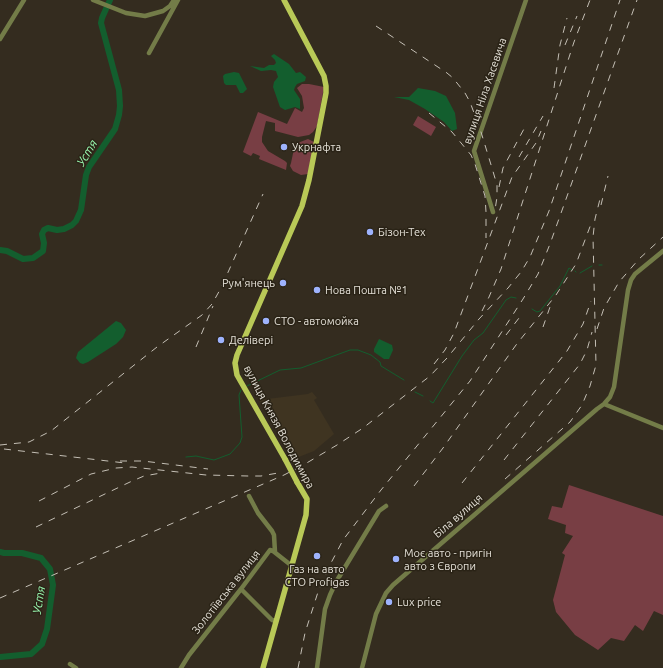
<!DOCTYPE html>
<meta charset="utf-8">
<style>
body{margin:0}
canvas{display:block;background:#342c1f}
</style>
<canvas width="663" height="668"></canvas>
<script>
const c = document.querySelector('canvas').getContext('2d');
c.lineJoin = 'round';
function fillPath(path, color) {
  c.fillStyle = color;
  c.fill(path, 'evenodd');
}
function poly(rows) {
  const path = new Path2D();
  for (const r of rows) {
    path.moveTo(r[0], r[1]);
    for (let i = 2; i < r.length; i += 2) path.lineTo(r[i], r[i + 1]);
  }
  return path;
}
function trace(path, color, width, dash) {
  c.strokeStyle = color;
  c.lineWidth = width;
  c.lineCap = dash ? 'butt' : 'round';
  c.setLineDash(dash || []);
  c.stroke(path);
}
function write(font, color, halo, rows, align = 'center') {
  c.font = font + ' Ubuntu,sans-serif';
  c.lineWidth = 3;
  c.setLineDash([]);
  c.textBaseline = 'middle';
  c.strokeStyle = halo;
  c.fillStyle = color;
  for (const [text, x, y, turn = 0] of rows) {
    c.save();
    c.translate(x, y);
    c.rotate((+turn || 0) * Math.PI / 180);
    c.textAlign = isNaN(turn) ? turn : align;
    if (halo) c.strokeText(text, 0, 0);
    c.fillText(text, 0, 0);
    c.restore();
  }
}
fillPath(poly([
 [312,392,317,398,314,400,334,434,314,451,296,458,259,400,308,394]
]), '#3f3421');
fillPath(poly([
 [302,84,309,84,324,87,317,126,313,132,309,135,298,137,275,131,275,123,266,121,262,137,262,142,268,151,285,161,287,163,286,170,259,159,260,156,253,153,251,156,243,152,258,112,287,124,295,108,302,112,304,108,302,96,297,88],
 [418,116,436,127,431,136,413,125],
 [308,139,314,142,308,174,301,175,293,171,290,166,291,163,295,144],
 [569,485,663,516,663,615,654,611,643,631,635,625,624,641,611,638,598,650,575,635,556,612,553,600,565,555,562,553,573,536,565,533,566,525,548,519,552,506,562,508]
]), '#783e44');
fillPath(poly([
 [274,54,289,64,296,73,300,72,306,77,305,81,297,84,295,87,294,90,300,99,300,109,295,107,285,110,280,107,273,87,274,82,278,77,276,71,271,70,261,71,250,66,264,68,269,65,274,65,276,63,275,60,271,56],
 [234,72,239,73,247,89,243,93,240,93,236,85,226,85,224,83,223,76,225,74],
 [418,88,435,91,446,96,455,113,457,129,452,131,444,122,425,109,409,100,394,97,409,97],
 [116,321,121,323,126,330,123,337,116,344,88,362,83,364,80,363,76,358,78,352],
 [379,339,392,345,393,350,389,359,384,359,374,352,374,349]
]), '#135e2e');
trace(poly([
 [599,265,602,265],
 [575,271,576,272],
 [580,273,592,266],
 [532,309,537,312,540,311,560,286,569,268,572,270],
 [247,386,280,370,301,368,350,350,358,350,371,355,380,362,381,366,404,380],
 [415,392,423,396],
 [430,401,433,403,462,356,474,340,483,333,506,300,511,297,516,298],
 [186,457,196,456,214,460,230,454,240,443,242,437,239,395,241,390]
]), '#135e2e', 1);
trace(poly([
 [0,250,7,251,23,259,33,258,43,251,44,243,42,234,44,230,48,228,57,230,64,229,72,225,76,221,81,210,86,175,89,167,115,129,119,115,120,106,119,90,101,23,102,18,110,0],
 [0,552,4,553,22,553,41,558,50,569,53,585,47,629,42,644,31,654,0,657]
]), '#135e2e', 6);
trace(poly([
 [93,0,126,13,145,16,163,11,170,6,174,0],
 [0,39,24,0],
 [149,53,178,0],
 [493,212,474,151,526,0],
 [604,404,663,428],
 [249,496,258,513,272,531,274,535,275,552],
 [241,589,272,620,276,621],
 [70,664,76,668],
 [181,668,189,655,241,589,270,550,273,551,292,566],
 [317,668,325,609,330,595,336,582,379,511,386,506],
 [362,668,376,614,386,593,393,585,597,409,604,404,610,397,614,387,628,290,631,280,635,274,663,251]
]), '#737c48', 4.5);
trace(poly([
 [284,0,324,76,326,86,326,93,309,180,302,206,237,355,235,363,237,375,285,459],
 [263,668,306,515,307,499,297,482]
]), '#b9c957', 5.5);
trace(poly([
 [376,26,447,73,453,78,465,93,470,102,481,132,492,168,497,185,497,197,495,210],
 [565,45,577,16],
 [554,88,560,45,567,18],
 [429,113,452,132,471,155,475,164,485,196,486,212,486,238],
 [519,157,543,116],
 [499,187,503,168,525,127],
 [601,205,608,176],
 [482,311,489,297,501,269,562,79,574,42,590,0],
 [543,327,550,307],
 [597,329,604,308,619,282,639,259,663,237],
 [506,335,519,318],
 [196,347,213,306],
 [434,364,445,350,454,333,512,177,536,143,541,131],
 [0,445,29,442,51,431,157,347,202,315,212,304,221,288,263,194],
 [4,449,125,463],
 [504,460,580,364,587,350,592,332],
 [120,461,143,461,208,469],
 [505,479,570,422,582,405,590,386,596,365,593,237,595,219,600,199],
 [462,483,567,351,583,324,591,301],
 [414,486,443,448,516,345,556,295,576,264,591,224],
 [39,501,91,474,116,468,132,467,206,475,248,476,261,476,278,473],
 [36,527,130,482,144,476,161,473],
 [0,598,284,475,305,464,337,445,363,428,430,376,447,358,479,319,508,288,521,272,530,257,549,211,620,0],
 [298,668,305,633,318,592,331,563,343,540,381,490,470,381,523,299,538,274,550,244,637,0]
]), '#c4bfb5', 1, [7, 7]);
trace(poly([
 [285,459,297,482]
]), '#b9c957', 5.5);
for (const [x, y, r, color] of [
 [284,147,4,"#9eb3fd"],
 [370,232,4,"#9eb3fd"],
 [283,283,4,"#9eb3fd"],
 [317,290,4,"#9eb3fd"],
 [266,321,4,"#9eb3fd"],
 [221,340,4,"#9eb3fd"],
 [317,556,4,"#9eb3fd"],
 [396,559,4,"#9eb3fd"],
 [389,602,4,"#9eb3fd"]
]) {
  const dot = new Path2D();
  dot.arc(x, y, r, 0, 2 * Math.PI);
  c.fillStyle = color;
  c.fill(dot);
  trace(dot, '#2a2316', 1.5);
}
write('11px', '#e4e0d7', '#2a2316', [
 ["вулиця Ніла Хасевича",485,91,-71],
 ["вулиця Князя Володимира",279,427,62],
 ["Біла вулиця",458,516,-41],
 ["Золотіївська вулиця",226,592,-52]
]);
write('11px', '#e4e0d7', '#2a2316', [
 ["Укрнафта",292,147],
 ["Бізон-Тех",378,232],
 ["Рум'янець",275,283,"right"],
 ["Нова Пошта №1",325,290],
 ["СТО - автомойка",274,321],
 ["Делівері",229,340],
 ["Моє авто - пригін",404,553],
 ["авто з Європи",404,566],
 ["Газ на авто",317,569,"center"],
 ["СТО Profigas",317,582,"center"],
 ["Lux price",397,602]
], 'left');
write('italic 12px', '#9afab1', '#2a2316', [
 ["Устя",87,153,-59],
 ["Устя",39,600,-81]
]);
</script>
